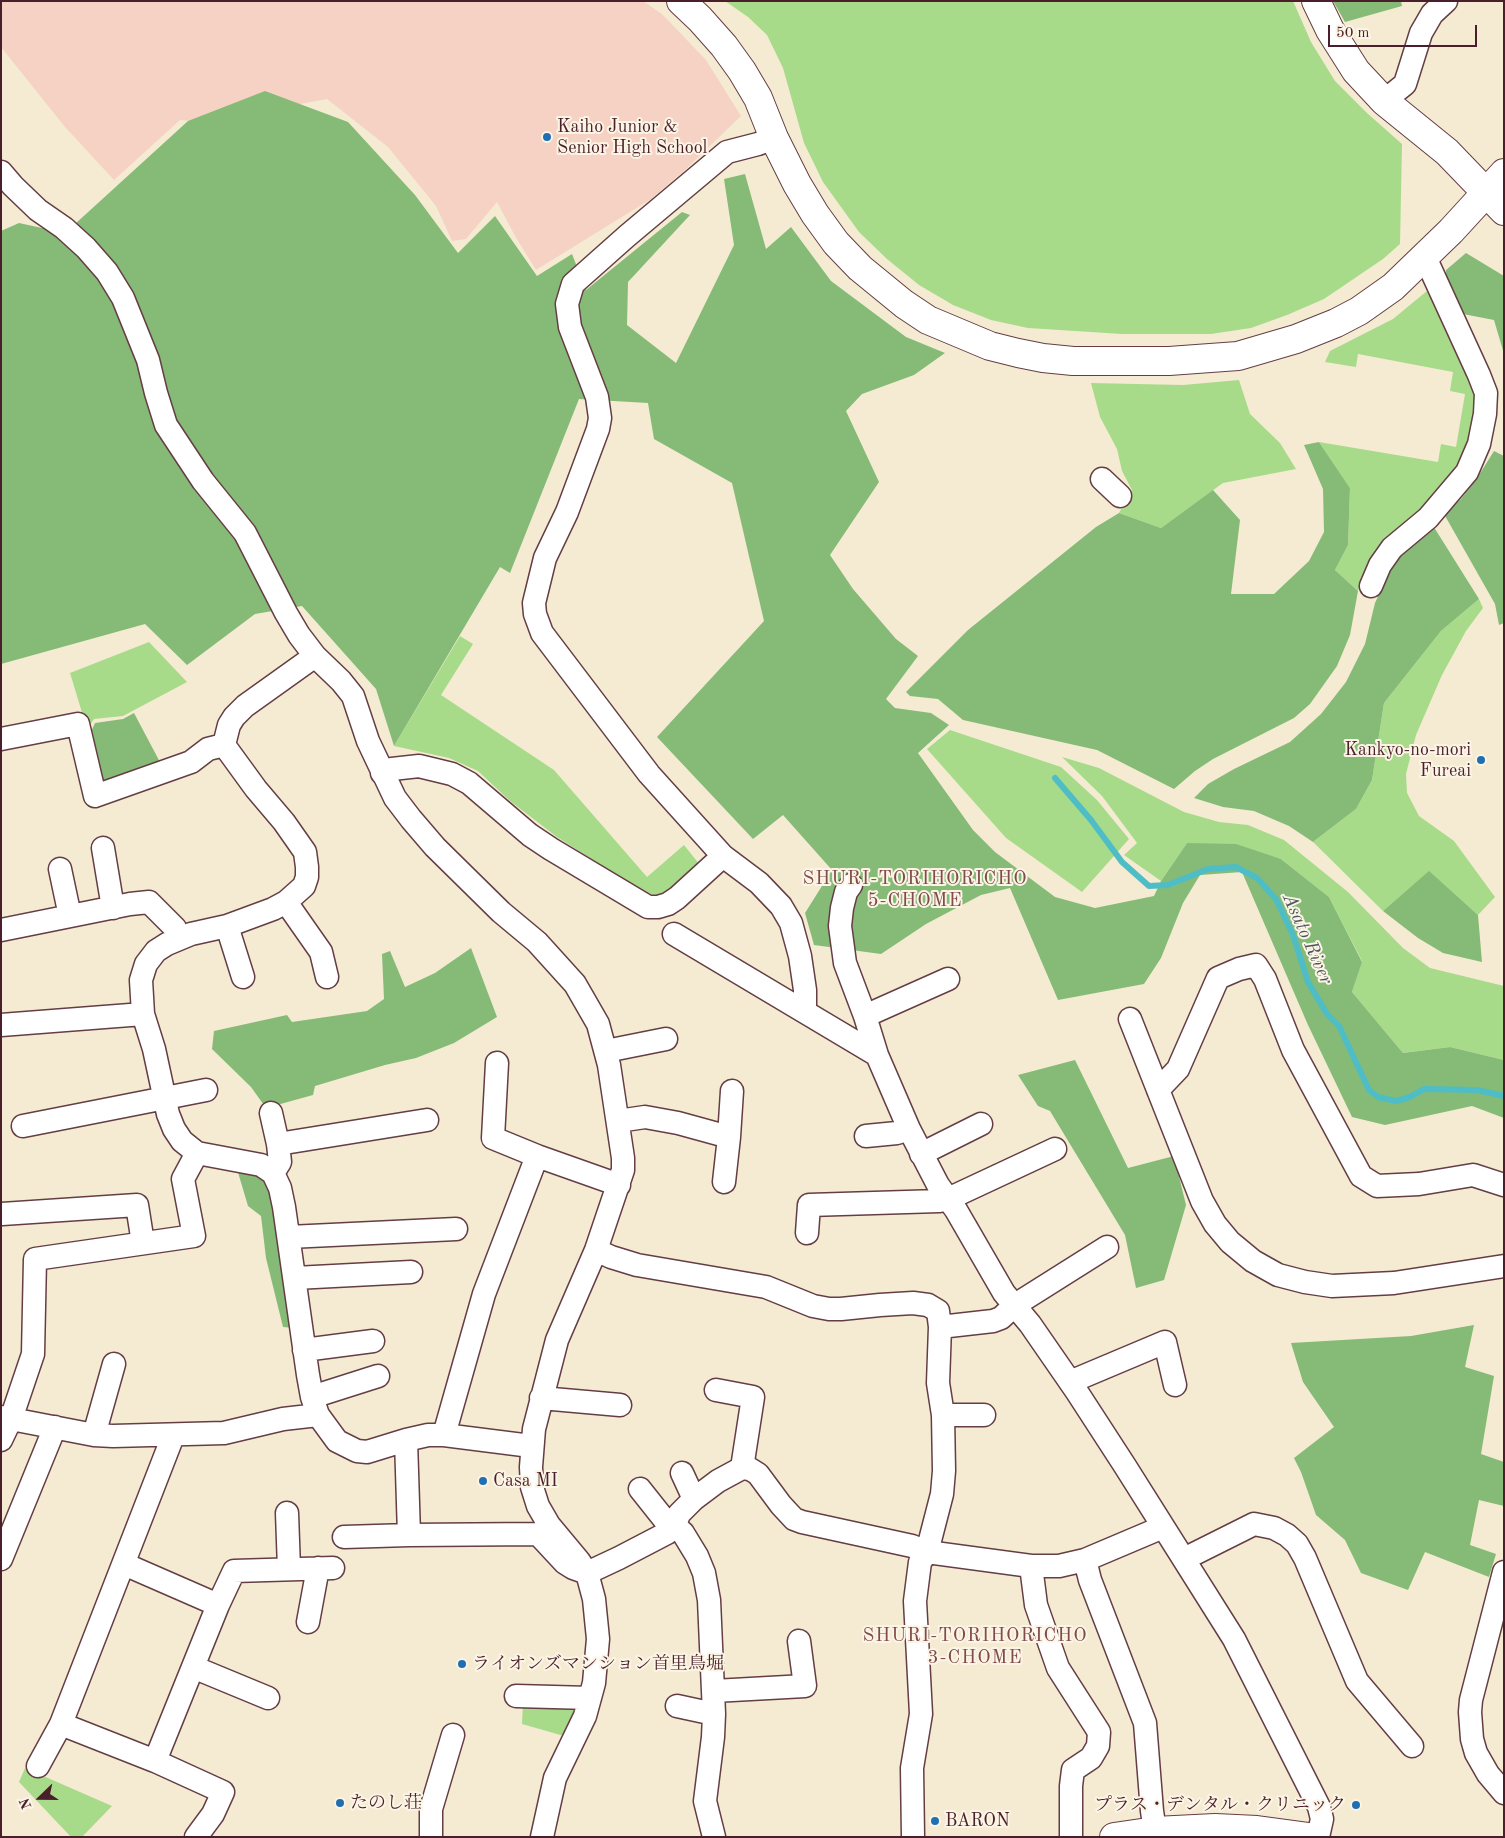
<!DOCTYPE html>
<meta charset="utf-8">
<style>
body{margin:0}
#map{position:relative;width:1505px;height:1838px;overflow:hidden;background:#f5ebd3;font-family:"Old Standard TT",serif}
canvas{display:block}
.frame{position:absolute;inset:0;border:2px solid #4a1f2b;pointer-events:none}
.north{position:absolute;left:15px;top:1773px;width:50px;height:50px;-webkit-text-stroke:4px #fcf5e5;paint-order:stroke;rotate:248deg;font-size:14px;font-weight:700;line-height:20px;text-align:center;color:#4a1f2b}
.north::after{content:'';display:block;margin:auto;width:18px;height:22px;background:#4a1f2b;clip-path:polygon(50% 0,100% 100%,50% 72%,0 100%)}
.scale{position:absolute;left:1328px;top:25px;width:149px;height:22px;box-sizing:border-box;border:2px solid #4a1f2b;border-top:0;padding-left:6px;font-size:15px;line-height:18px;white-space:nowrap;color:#4a1f2b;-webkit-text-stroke:4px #fcf5e5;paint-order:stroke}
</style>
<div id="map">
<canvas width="1505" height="1838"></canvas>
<div class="frame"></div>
<div class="north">N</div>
<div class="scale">50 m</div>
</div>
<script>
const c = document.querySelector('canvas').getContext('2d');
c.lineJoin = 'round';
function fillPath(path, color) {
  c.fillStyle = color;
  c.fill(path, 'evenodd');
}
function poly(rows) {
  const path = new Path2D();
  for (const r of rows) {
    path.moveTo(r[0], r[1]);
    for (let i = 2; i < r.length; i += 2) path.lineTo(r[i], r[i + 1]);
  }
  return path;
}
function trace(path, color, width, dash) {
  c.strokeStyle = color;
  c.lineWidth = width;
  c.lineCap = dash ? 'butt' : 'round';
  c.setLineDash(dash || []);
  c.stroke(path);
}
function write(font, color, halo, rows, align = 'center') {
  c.font = font + ' "Old Standard TT","Noto Serif JP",serif';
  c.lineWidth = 4;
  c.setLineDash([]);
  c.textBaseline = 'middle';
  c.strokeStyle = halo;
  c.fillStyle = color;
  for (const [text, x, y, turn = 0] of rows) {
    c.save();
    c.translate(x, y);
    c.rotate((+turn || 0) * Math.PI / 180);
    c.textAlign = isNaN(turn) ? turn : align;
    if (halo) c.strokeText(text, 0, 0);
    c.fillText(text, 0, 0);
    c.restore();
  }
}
fillPath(poly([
 [1,1,643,1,662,14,706,60,741,116,686,169,651,199,536,270,515,236,497,202,466,239,452,241,436,206,388,147,327,99,205,122,180,120,114,180,65,127,1,47]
]), '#f6d2c4');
fillPath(poly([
 [725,1,1293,1,1311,42,1335,81,1367,113,1402,144,1400,244,1383,259,1324,299,1287,315,1251,328,1211,334,1122,334,1028,328,991,320,953,305,919,285,887,259,859,232,823,182,804,143,783,68,767,35,748,17],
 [1433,286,1481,400,1474,443,1428,510,1372,560,1358,591,1335,570,1348,545,1350,488,1319,442,1438,462,1441,444,1456,447,1465,394,1450,391,1453,372,1358,354,1356,367,1325,362,1330,351,1393,319],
 [1239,380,1250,414,1280,443,1296,469,1223,483,1161,528,1119,513,1132,490,1122,471,1117,449,1100,417,1091,383,1183,385],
 [1479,599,1483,608,1466,631,1442,675,1416,735,1406,774,1407,793,1419,816,1454,841,1495,897,1478,915,1429,872,1383,911,1313,842,1356,809,1372,780,1384,703,1441,631],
 [460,636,473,644,441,695,554,770,647,877,684,845,700,865,673,889,655,896,631,884,557,837,510,801,478,771,449,758,394,746],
 [149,642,187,682,123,716,94,719,87,729,70,673],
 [950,730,1061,767,1097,800,1129,839,1082,892,1006,838,927,749],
 [1062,757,1099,768,1184,812,1219,822,1248,825,1284,840,1348,892,1403,948,1430,968,1504,986,1504,1060,1450,1047,1403,1053,1352,992,1362,961,1329,897,1281,859,1187,843,1161,881,1124,855,1137,843,1102,796],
 [523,1701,576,1708,564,1736,522,1724],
 [25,1768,112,1806,82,1837,71,1837,19,1782]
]), '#a7db8a');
fillPath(poly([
 [1333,1,1401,1,1402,6,1345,22],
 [265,91,348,122,415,195,458,253,495,216,537,276,572,254,586,290,682,212,690,215,628,282,627,325,676,363,734,245,724,179,745,174,766,249,791,227,831,281,906,337,945,353,914,375,862,394,846,411,879,482,830,555,853,589,896,639,918,656,886,699,895,708,931,713,949,725,918,753,973,830,995,852,1055,897,1095,908,1154,896,1161,881,1187,843,1236,844,1281,859,1329,897,1362,962,1352,992,1403,1053,1450,1047,1504,1060,1504,1118,1472,1106,1385,1125,1352,1117,1308,1025,1242,872,1200,875,1183,903,1161,958,1144,984,1058,1000,1010,888,981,895,926,924,881,954,814,945,805,913,832,870,783,815,753,839,657,737,764,621,732,483,654,439,648,403,579,399,510,573,500,567,394,746,376,689,302,606,255,614,187,665,145,624,1,664,1,231,19,223,42,228,75,224,188,121],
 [1466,253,1504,276,1504,354,1494,320,1463,314,1446,280,1446,270],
 [1319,442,1350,488,1348,545,1335,570,1358,591,1350,635,1337,666,1310,704,1294,718,1213,759,1195,771,1174,789,1097,750,963,720,938,699,910,696,906,692,968,630,1096,527,1119,513,1161,528,1213,490,1240,520,1231,594,1274,594,1309,561,1324,532,1323,489,1304,445],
 [1494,451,1504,456,1504,623,1499,625,1495,604,1444,514,1461,499,1479,475],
 [1432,524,1479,599,1441,631,1384,703,1372,780,1356,809,1313,842,1289,826,1254,811,1223,807,1194,798,1208,784,1234,769,1290,742,1321,714,1346,682,1365,644,1375,603,1391,568,1406,546],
 [134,713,161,764,109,787,101,781,89,736,95,723,123,719],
 [1429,871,1478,915,1482,962,1443,953,1418,938,1383,911],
 [471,948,497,1017,454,1043,416,1058,385,1065,315,1086,313,1095,266,1108,251,1087,212,1049,214,1031,287,1015,292,1022,367,1011,384,999,382,954,390,951,405,987,435,973],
 [1075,1060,1128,1168,1174,1156,1186,1205,1164,1280,1136,1288,1125,1235,1050,1111,1038,1106,1018,1075],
 [237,1169,266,1176,277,1203,294,1328,283,1327,266,1258,261,1216,248,1206],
 [1474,1325,1465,1367,1494,1376,1481,1454,1504,1462,1504,1506,1479,1500,1470,1545,1496,1554,1489,1577,1425,1552,1408,1590,1361,1573,1345,1540,1316,1515,1301,1472,1294,1458,1334,1427,1303,1382,1291,1343,1411,1336]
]), '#85bb76');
trace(poly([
 [1055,778,1091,820,1122,862,1149,886,1168,885,1208,869,1236,867,1257,878,1276,899,1293,935,1308,982,1327,1014,1339,1026,1369,1090,1378,1097,1396,1101,1410,1097,1424,1089,1477,1090,1504,1096]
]), '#4fbdc6', 6);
const minor = poly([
 [1384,101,1405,84,1421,33,1432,14,1446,1],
 [774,138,758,144,727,152,627,236,573,284,567,304,570,327,597,397,600,418,598,429,567,512,545,558,534,603,535,614,542,633,649,774,723,856,759,883,781,906,791,923,800,956,805,990,805,1012],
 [1,172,13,186,38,210,64,228,86,248,107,272,123,298,148,360,156,393,166,425,203,481,245,533,286,613,299,635,315,656,341,681,353,696,368,741,395,798,411,819,435,847,501,912,537,942,575,984,598,1024,609,1065,623,1158,623,1170,596,1250,557,1340,534,1429,531,1467,532,1487,538,1506,549,1525,579,1561,587,1573,594,1599,598,1639,594,1683,585,1716,555,1778,542,1837],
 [1102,479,1120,496],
 [1371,586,1380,565,1392,548,1428,518,1467,472,1479,444,1485,414,1486,393,1479,375,1425,257],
 [315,656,245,706,234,717,229,725,224,745,256,789,284,822,305,852,307,867,307,877,304,886,286,902,273,909,227,926,191,934,167,944,156,951,146,964,141,980,143,1014,154,1049,168,1114,174,1129,182,1141,197,1153,261,1165,273,1173,280,1188,284,1207,308,1375,312,1397,318,1415,337,1441,357,1451,367,1452,406,1440,428,1435,444,1435,531,1446],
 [1,739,78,724,95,796,191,762,208,749,224,745],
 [382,773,392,769,419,766,452,774,469,783,530,835,551,849,648,907,658,907,668,904,677,898,723,856],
 [103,848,113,908],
 [60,869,70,916],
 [851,885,846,892,842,908,840,926,845,963,865,1016,877,1055,909,1129,938,1185,956,1210,1004,1293,1030,1324,1077,1392,1125,1466,1234,1639,1319,1807,1322,1819,1318,1837],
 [286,902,321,952,327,977],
 [227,926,243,977],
 [1,930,130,904,149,902,175,928,179,939],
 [674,934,877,1055],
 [865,1016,948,979],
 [1130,1019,1202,1201,1215,1224,1230,1242,1253,1261,1278,1275,1305,1282,1332,1286,1394,1283,1504,1266],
 [1,1025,143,1014],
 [606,1051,666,1039],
 [497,1063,493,1138,537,1156],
 [1158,1090,1178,1069,1218,978,1239,969,1256,965,1265,979,1293,1050,1361,1176,1377,1186,1419,1184,1473,1175,1504,1185],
 [271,1113,278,1144],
 [618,1121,645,1117,678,1123,729,1137,732,1091],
 [23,1126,206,1090],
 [866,1136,897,1133,909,1129],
 [921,1154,981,1124],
 [273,1173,280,1162,278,1144,427,1120],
 [724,1182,729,1137],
 [2,1214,137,1205,143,1243],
 [807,1233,809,1205,939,1201,948,1199,1055,1149],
 [289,1237,456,1229],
 [596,1250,611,1257,637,1265,766,1287,813,1306,829,1309,841,1309,880,1305,913,1303,928,1305,938,1311,940,1327,938,1383,943,1415,944,1471,942,1494,927,1552,920,1562,915,1601,921,1714,912,1768,913,1837],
 [295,1278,411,1272],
 [940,1327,993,1321,1001,1318,1015,1305,1107,1247],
 [304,1350,373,1341],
 [1070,1382,1165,1342,1175,1385],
 [716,1390,753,1397,742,1468],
 [312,1397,378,1376],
 [541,1398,620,1405],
 [943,1415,984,1415],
 [1,1417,94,1435,113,1436,224,1433,283,1419,318,1415],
 [94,1435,114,1364],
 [444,1435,484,1294,537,1156,619,1185],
 [173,1436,61,1724,155,1761,223,1792,213,1814,196,1837],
 [1,1440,11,1419,33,1354,35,1259,194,1236,183,1179,197,1153],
 [406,1440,409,1535,538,1534,565,1563,573,1568,587,1573,619,1558,667,1533,675,1526,679,1514,694,1499,718,1481,742,1468,750,1469,758,1474,781,1505,794,1519,802,1522,912,1546,927,1552,1031,1566,1059,1566,1085,1560,1163,1527],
 [682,1473,694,1499],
 [640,1489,667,1523,675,1526,683,1533,697,1556,704,1573,709,1600,714,1714,713,1737,705,1801,714,1837],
 [287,1513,289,1569],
 [344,1537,409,1535],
 [1,1559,55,1427],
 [1184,1559,1254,1524,1274,1528,1287,1535,1297,1544,1305,1558,1357,1681,1412,1746],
 [1085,1560,1090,1580,1145,1723,1152,1811,1155,1831],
 [124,1564,218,1605,234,1571,333,1568],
 [1031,1566,1036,1605,1058,1668,1099,1732,1098,1746,1091,1758,1073,1770,1071,1786,1071,1837],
 [1504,1572,1471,1700,1470,1712,1472,1739,1476,1753,1488,1774,1504,1793],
 [308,1622,318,1568],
 [193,1667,268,1698],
 [714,1691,805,1686,799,1641],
 [516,1696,590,1698],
 [677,1706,714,1714],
 [155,1761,218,1605],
 [38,1766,61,1724],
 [431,1837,431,1809,453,1735]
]);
const tertiary = poly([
 [681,1,700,19,724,46,742,71,758,98,774,138,797,184,815,214,836,243,860,268,904,304,928,320,990,346,1018,353,1043,358,1073,361,1169,361,1238,356,1296,339,1336,323,1359,311,1393,287,1451,231,1504,173],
 [1316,1,1330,30,1356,71,1384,101,1447,152,1504,211],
 [1114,1837,1155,1831,1215,1828,1257,1830,1309,1837]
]);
trace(minor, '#643e44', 25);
trace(tertiary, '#643e44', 30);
trace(minor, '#fff', 22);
trace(tertiary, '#fff', 28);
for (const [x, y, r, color] of [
 [547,137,5,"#1f6fb2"],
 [1481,760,5,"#1f6fb2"],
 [483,1481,5,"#1f6fb2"],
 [462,1664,5,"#1f6fb2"],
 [340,1803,5,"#1f6fb2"],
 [1356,1805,5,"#1f6fb2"],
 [935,1821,5,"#1f6fb2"]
]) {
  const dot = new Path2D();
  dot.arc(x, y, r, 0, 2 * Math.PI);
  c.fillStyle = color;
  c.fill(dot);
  trace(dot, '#fcf5e5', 2);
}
write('18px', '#4a1f2b', '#fcf5e5', [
 ["Kaiho Junior &",557,127],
 ["Senior High School",557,148],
 ["Kankyo-no-mori",1471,750,"right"],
 ["Fureai",1471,771,"right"],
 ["Casa MI",493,1481],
 ["ライオンズマンション首里鳥堀",472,1664],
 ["たのし荘",350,1803],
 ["プラス・デンタル・クリニック",1346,1805,"right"],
 ["BARON",945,1821]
], 'left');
c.letterSpacing = '1px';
write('19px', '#804b4c', '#fcf5e5', [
 ["SHURI-TORIHORICHO",915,879],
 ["5-CHOME",915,901],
 ["SHURI-TORIHORICHO",975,1636],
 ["3-CHOME",975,1658]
]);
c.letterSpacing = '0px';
write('italic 19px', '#4c5661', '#fcf5e5', [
 ["Asato River",1307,939,66]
]);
</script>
